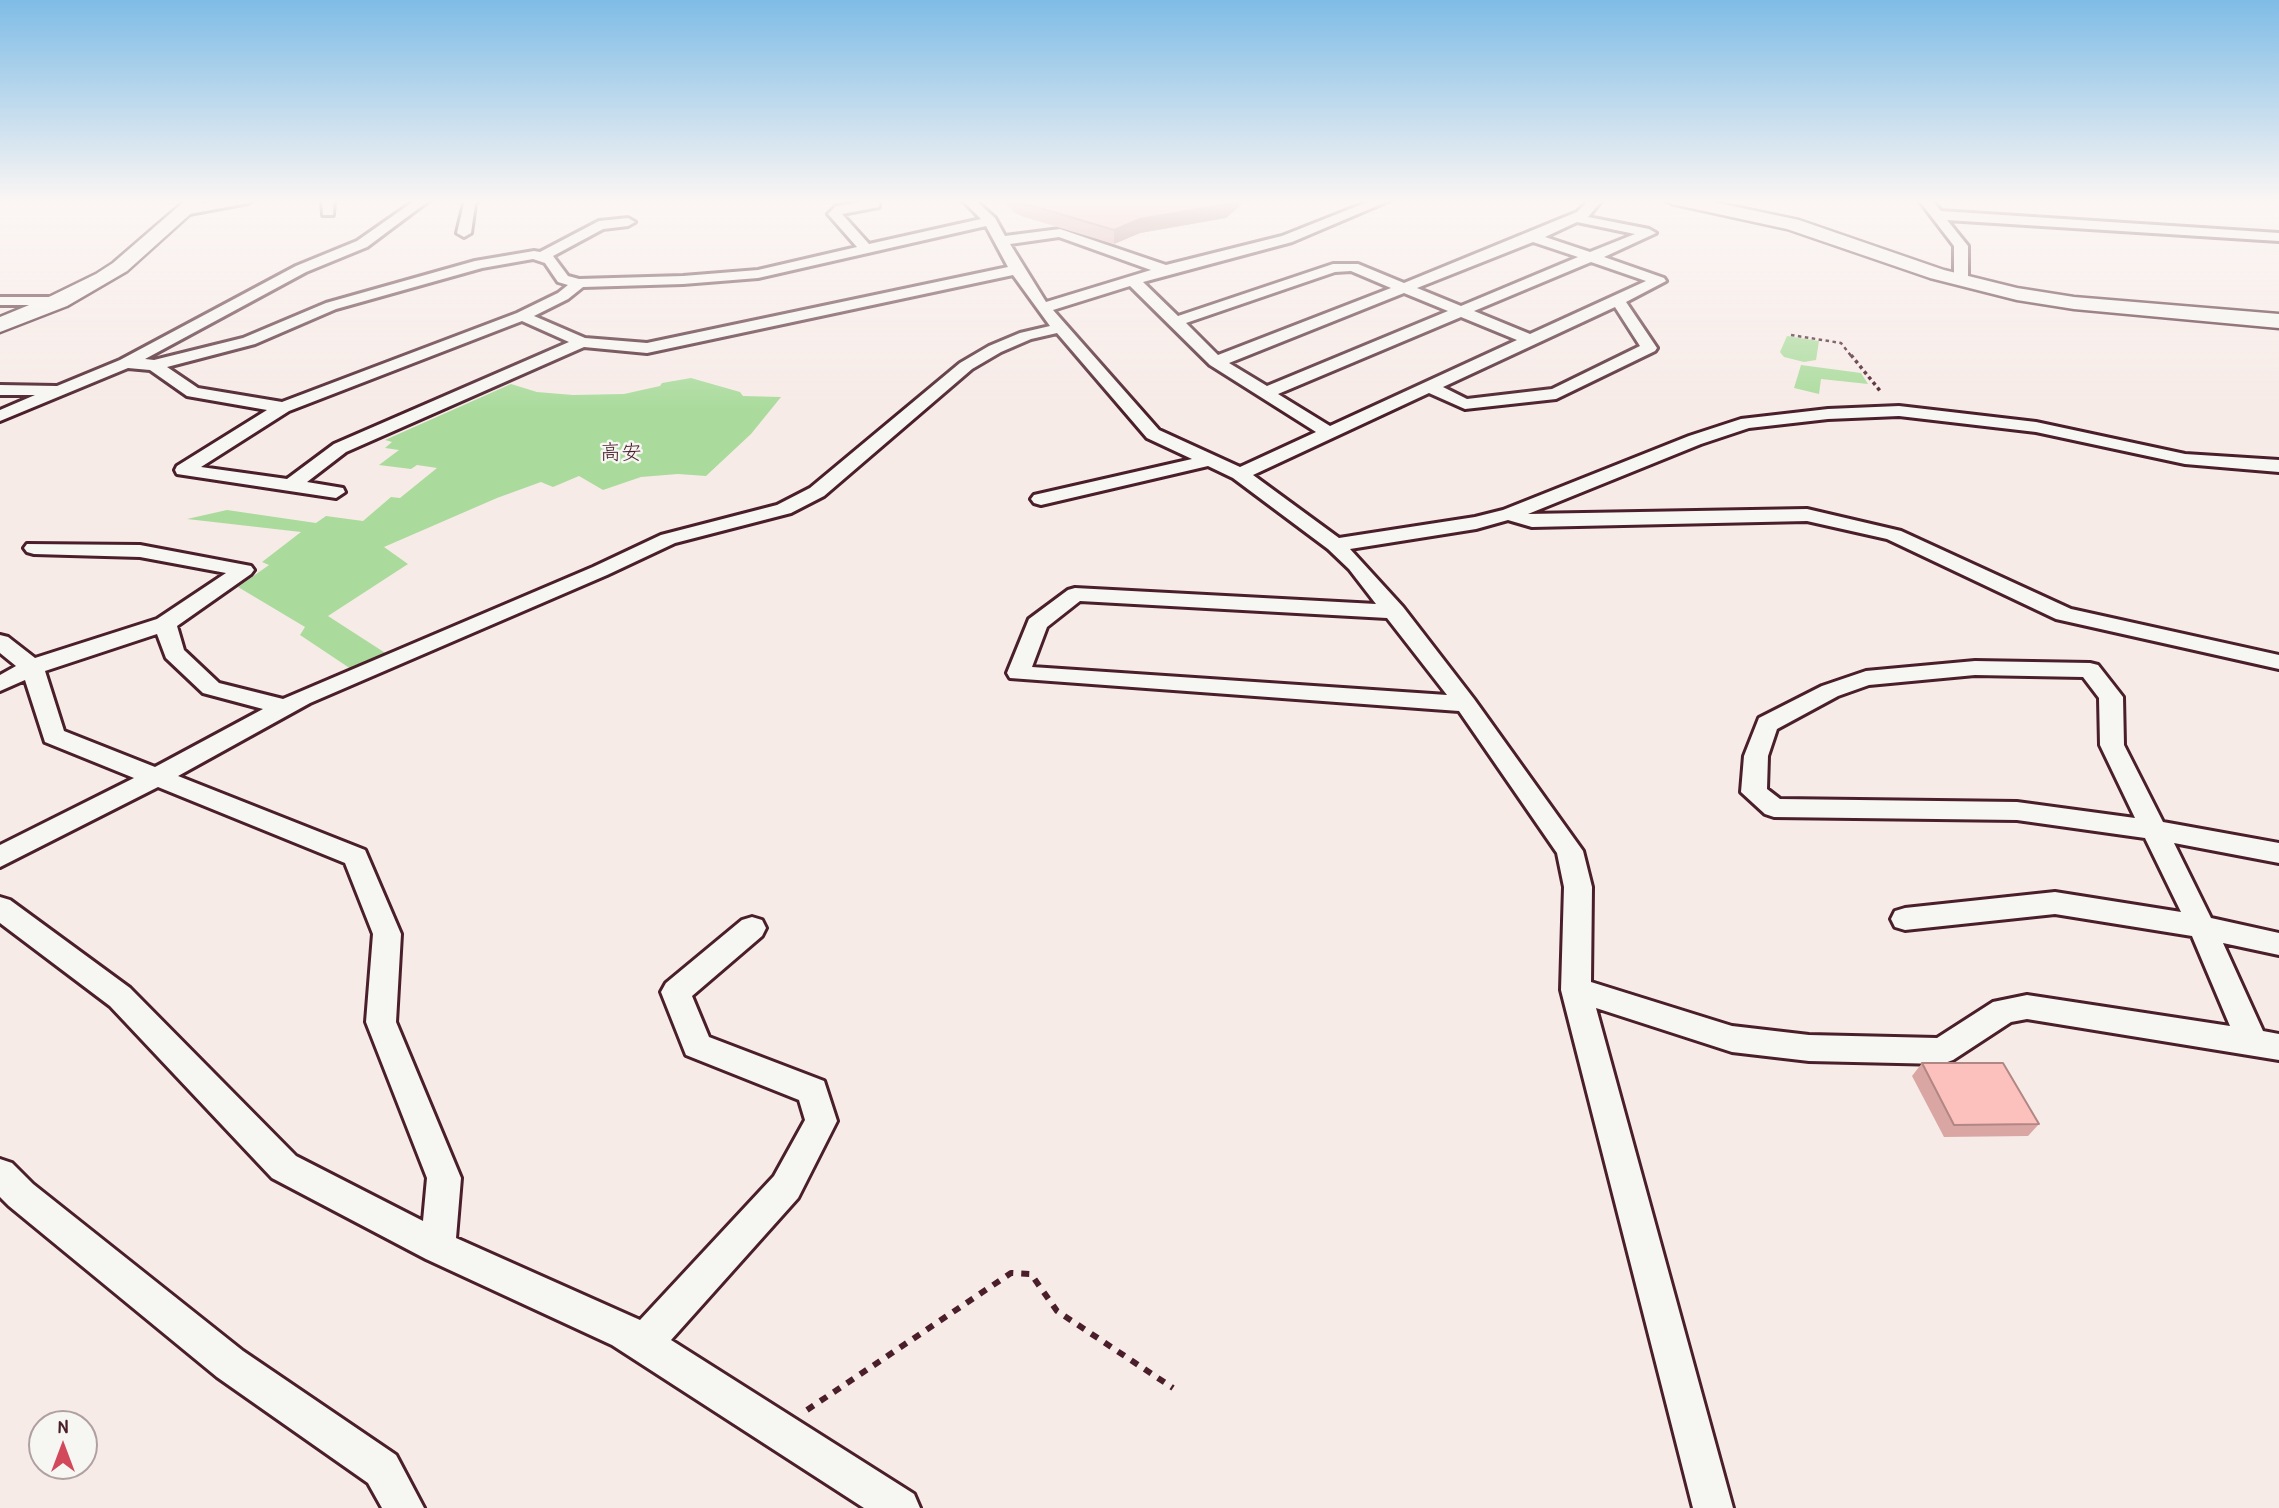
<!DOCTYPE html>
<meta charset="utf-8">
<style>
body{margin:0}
#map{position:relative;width:2279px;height:1508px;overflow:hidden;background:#f7ebe7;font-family:"Patrick Hand",sans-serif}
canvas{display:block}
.north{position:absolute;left:28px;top:1410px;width:70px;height:70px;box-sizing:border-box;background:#f6f6f2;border:2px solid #b1a0a2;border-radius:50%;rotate:0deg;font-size:19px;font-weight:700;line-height:28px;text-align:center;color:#4a1f2b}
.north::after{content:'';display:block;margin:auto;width:24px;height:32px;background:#d1495b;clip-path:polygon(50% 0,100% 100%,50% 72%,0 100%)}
</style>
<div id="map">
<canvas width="2279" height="1508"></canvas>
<div class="north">N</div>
</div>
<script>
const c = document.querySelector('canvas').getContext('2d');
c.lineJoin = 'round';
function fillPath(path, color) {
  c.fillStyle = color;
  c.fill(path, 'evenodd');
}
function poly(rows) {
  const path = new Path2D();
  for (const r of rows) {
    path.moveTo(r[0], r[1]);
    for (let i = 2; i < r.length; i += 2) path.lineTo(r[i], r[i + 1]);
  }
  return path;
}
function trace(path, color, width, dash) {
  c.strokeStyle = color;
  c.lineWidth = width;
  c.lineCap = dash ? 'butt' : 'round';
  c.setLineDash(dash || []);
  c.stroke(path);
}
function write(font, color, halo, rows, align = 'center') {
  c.font = font + ' "Patrick Hand","Klee One",sans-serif';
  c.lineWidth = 5;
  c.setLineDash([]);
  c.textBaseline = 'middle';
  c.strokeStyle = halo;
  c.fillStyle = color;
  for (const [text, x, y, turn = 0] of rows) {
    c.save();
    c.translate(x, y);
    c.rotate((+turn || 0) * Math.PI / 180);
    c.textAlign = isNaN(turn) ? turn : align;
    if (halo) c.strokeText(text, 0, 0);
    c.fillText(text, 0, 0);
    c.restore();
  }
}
fillPath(poly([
 [1787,336,1819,341,1816,360,1804,362,1784,357,1780,352],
 [1801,365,1861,373,1868,384,1821,379,1819,394,1794,388],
 [691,378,740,392,743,396,781,397,751,434,706,476,678,474,641,477,603,490,579,476,553,487,541,482,497,498,384,547,408,564,328,616,390,656,354,671,300,635,305,627,238,587,269,565,262,562,301,532,187,519,227,510,316,523,326,516,363,521,391,497,400,498,437,468,417,465,411,469,379,465,399,450,385,448,392,442,385,440,511,384,537,392,573,395,624,394,660,386,662,383]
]), '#aadb9c');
const street = poly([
 [227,199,254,199,248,203,184,215,177,211,184,207,227,199],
 [322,199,334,199,333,215,323,215,322,199],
 [417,199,431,199,367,247,306,272,145,359,154,360,243,338,326,303,475,261,534,251,540,252,599,221,628,218,635,222,628,226,603,229,553,256,568,276,579,279,683,276,758,270,857,247,828,214,836,206,874,200,879,201,879,207,842,214,869,244,981,219,961,199,974,199,995,218,1005,236,1060,229,1166,265,1282,236,1375,199,1393,199,1292,242,1143,282,1178,316,1333,264,1358,264,1404,283,1577,212,1590,199,1603,199,1588,217,1649,229,1656,233,1604,257,1664,278,1666,281,1626,302,1657,348,1655,351,1556,399,1465,409,1429,393,1253,475,1339,538,1475,517,1503,510,1689,436,1741,419,1828,409,1899,406,2036,422,2185,454,2279,460,2279,472,2185,464,2036,432,1899,416,1828,419,1749,428,1701,444,1528,514,1807,509,1901,531,2071,609,2279,655,2279,669,2056,619,1887,539,1807,521,1532,527,1508,520,1476,529,1350,549,1403,607,1474,699,1583,851,1592,887,1591,982,1732,1026,1809,1035,1937,1038,1993,1002,2027,995,2230,1026,2192,936,2055,914,1905,930,1895,927,1891,919,1895,911,1905,908,2055,892,2181,912,2145,838,2017,820,1774,817,1765,814,1741,792,1744,756,1759,718,1822,686,1866,671,1975,661,2090,663,2098,665,2123,697,2124,745,2163,822,2279,843,2279,863,2174,843,2211,918,2279,933,2279,955,2223,943,2263,1031,2279,1034,2279,1060,2027,1019,2011,1022,1953,1060,1942,1064,1809,1061,1732,1052,1596,1008,1733,1508,1693,1508,1561,990,1564,887,1557,853,1459,711,1010,678,1007,673,1029,619,1068,590,1075,588,1376,604,1349,569,1328,549,1233,478,1208,466,1041,505,1034,503,1031,499,1034,495,1192,459,1147,438,1057,333,1031,339,1001,352,972,369,824,496,791,513,675,543,607,575,310,703,178,776,365,850,401,934,396,1022,461,1178,456,1238,640,1320,774,1176,805,1120,799,1100,686,1055,661,992,666,983,742,920,752,917,762,920,766,928,762,936,692,996,709,1037,824,1081,837,1121,798,1198,671,1340,914,1494,920,1508,864,1508,612,1345,426,1259,272,1178,110,1006,0,923,0,897,10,900,130,988,296,1156,423,1221,427,1178,366,1022,373,934,345,863,158,787,0,867,0,845,134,778,45,742,25,680,0,691,0,675,16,666,0,653,0,635,8,637,35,658,157,619,226,573,140,557,34,554,27,552,24,548,27,544,140,545,251,566,254,570,251,574,177,626,184,650,219,683,283,699,593,567,661,535,777,505,810,488,960,363,989,346,1020,333,1050,326,1013,275,647,353,584,347,346,452,307,482,343,488,345,492,336,498,177,474,175,470,177,466,267,410,187,396,150,370,128,368,0,421,0,410,35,395,0,395,0,385,57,386,120,360,296,266,357,241,417,199],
 [1577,222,1635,234,1590,252,1545,237,1577,222],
 [986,226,1008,267,647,343,585,338,534,316,568,299,583,287,683,284,758,278,986,226],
 [1059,237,1151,270,1046,302,1010,244,1059,237],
 [1533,242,1578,257,1461,306,1417,288,1533,242],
 [533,259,545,263,558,282,568,285,558,293,517,313,282,402,198,388,167,367,255,344,336,309,482,268,533,259],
 [1591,262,1646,281,1530,334,1474,311,1591,262],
 [1351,271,1391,288,1218,355,1186,323,1335,272,1351,271],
 [1130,286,1210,365,1316,432,1240,467,1159,430,1053,310,1130,286],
 [1404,293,1448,311,1267,386,1229,363,1404,293],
 [1615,307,1640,346,1552,389,1467,399,1443,387,1615,307],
 [1461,317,1517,340,1330,426,1278,394,1461,317],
 [522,321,569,342,334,444,287,479,201,467,289,411,522,321],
 [1080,601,1387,618,1447,695,1032,667,1047,627,1080,601],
 [157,634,166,658,203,693,263,709,155,767,64,731,45,671,157,634],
 [1975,675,2083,677,2099,698,2100,745,2135,818,2017,802,1780,799,1767,789,1768,756,1777,729,1838,696,1869,685,1975,675],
 [465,199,480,199,475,204,471,233,464,237,457,233,465,199],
 [1918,199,1931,199,1941,211,2279,233,2279,241,1947,220,1968,246,1968,281,1961,285,1954,281,1954,246,1918,199],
 [0,297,59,297,66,301,59,305,0,305,0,297],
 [0,1159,12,1163,33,1184,243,1351,396,1455,424,1508,382,1508,368,1483,217,1377,9,1206,0,1197,0,1159]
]);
const secondary = poly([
 [187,199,207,199,127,271,67,306,0,332,0,317,51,296,96,274,113,263,187,199],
 [1663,199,1699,199,1799,220,1944,270,2017,288,2074,297,2279,314,2279,328,2074,309,2017,300,1930,278,1787,229,1672,204,1663,199]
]);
trace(street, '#4a1f2b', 6);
trace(secondary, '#4a1f2b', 5);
trace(poly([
 [1791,335,1841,343,1852,357]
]), '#4a1f2b', 2.5, [3.5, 3.5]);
trace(poly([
 [1851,355,1881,392]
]), '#4a1f2b', 3.5, [3.5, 3.5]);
trace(poly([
 [807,1410,1011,1273,1031,1274,1057,1311,1173,1388]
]), '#4a1f2b', 6, [8, 8]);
fillPath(street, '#f6f6f2');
fillPath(secondary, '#f6f6f2');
fillPath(poly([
 [1000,199,1248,199,1226,218,1140,233,1114,244,1024,217,1015,213],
 [1922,1063,2039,1124,2028,1136,1944,1137,1912,1076]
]), '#daa6a3');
fillPath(poly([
 [1233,199,1248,199,1226,218,1140,233,1114,244,1114,230,1140,219]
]), '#b18784');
const building = poly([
 [1014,199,1233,199,1227,204,1140,219,1114,230,1023,203,1014,199],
 [1922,1063,2003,1063,2039,1124,1954,1125,1922,1063]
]);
fillPath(building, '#fdc1bd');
trace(building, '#b18784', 2);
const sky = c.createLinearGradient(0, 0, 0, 410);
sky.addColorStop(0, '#7fbce6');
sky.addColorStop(0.49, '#fbf6f4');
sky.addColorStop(1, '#fbf6f400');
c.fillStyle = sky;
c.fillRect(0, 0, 2279, 410);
write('21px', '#4a1f2b', '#f6f6f2', [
 ["高安",621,453]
]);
</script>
